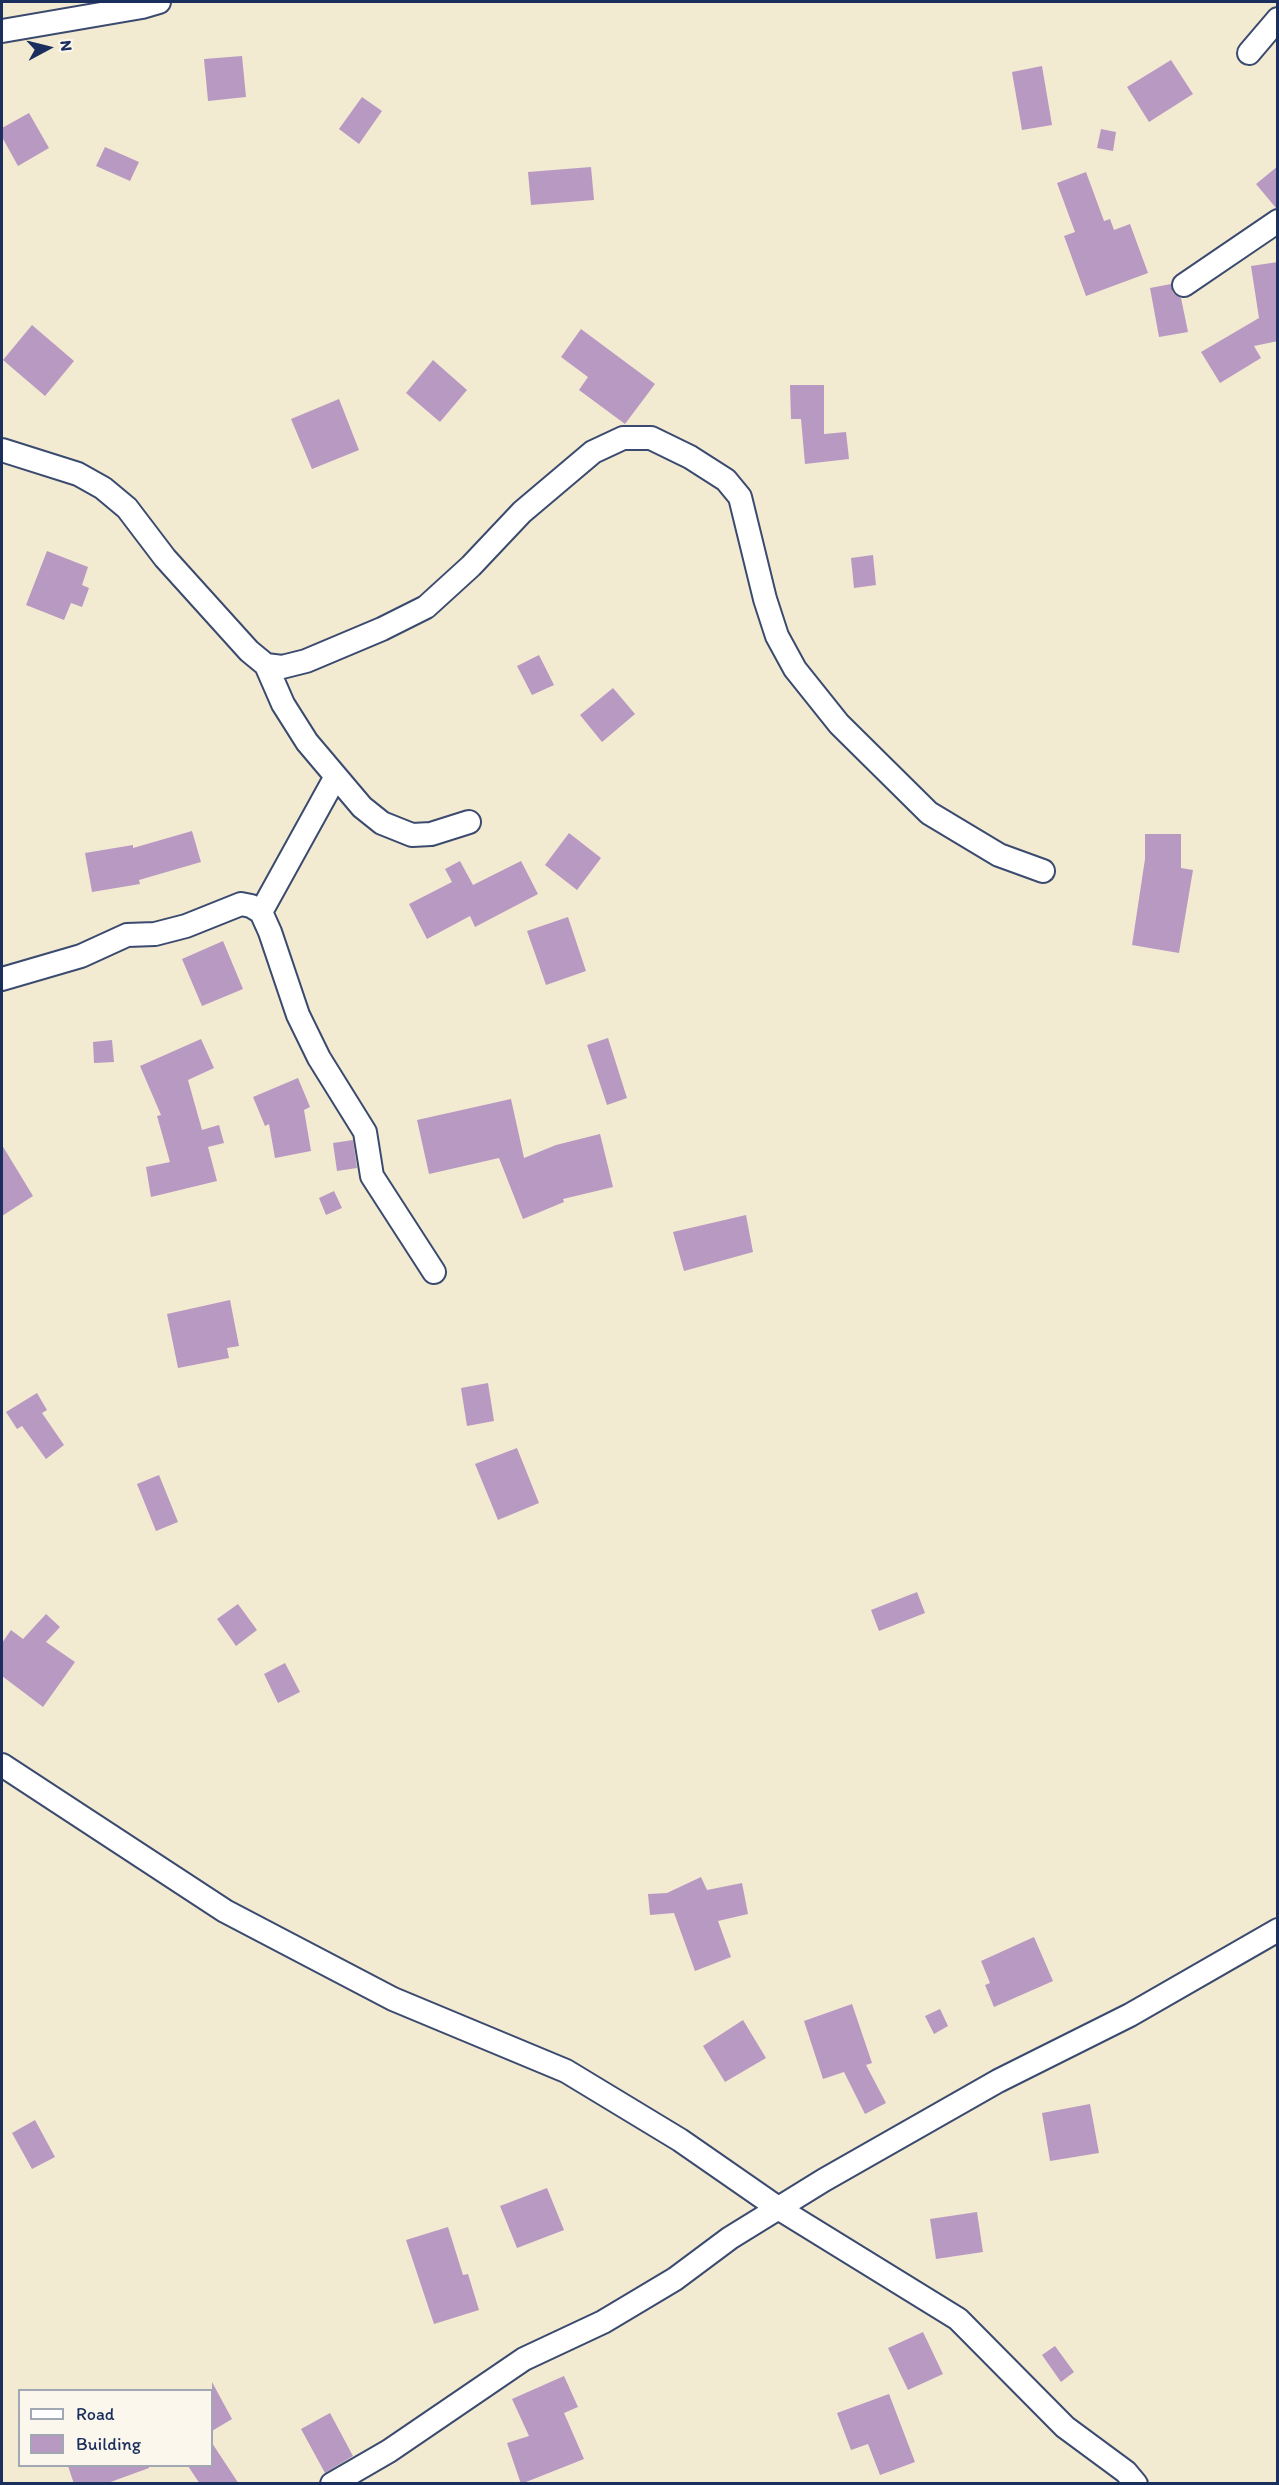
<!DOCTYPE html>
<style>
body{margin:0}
#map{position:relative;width:1279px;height:2485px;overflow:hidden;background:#f3ead2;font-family:Itim,sans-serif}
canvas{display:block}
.frame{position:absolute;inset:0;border:3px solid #1b2f5e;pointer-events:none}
.legend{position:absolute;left:18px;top:2389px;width:195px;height:78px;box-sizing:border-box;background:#fbf7ec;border:2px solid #a1a7b3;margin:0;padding:8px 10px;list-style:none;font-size:18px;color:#1b2f5e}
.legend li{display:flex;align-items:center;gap:12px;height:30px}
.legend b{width:30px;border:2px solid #a1a7b3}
.north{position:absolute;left:18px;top:18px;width:60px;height:60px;-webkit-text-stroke:4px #fbf7ec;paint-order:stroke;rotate:83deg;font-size:16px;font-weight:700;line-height:24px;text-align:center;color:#1b2f5e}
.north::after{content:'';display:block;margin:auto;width:21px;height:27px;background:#1b2f5e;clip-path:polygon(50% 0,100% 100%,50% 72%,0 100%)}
</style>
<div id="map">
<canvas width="1279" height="2485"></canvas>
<div class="frame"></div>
<ul class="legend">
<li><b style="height:8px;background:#fff"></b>Road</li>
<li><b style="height:16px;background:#b899c2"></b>Building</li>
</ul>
<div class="north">N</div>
</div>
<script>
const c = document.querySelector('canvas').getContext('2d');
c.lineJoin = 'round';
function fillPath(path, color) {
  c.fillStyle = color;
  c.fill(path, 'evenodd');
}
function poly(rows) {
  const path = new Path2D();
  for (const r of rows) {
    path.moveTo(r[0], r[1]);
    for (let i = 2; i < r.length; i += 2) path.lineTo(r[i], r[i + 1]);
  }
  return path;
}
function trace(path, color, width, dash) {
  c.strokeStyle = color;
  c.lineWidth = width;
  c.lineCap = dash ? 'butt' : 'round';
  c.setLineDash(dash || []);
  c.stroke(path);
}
fillPath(poly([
 [242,56,246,97,208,101,204,59],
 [1171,60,1193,94,1149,122,1127,87],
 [1042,66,1052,125,1022,130,1012,72],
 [362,97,382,111,359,144,339,129],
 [29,113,49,148,18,166,2,137,2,128],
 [1101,129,1116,132,1113,151,1097,148],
 [105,147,139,162,130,181,96,166],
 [1278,166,1278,208,1276,208,1256,184],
 [591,167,594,200,531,205,528,172],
 [1086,172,1104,221,1110,219,1114,230,1130,224,1148,273,1086,296,1064,236,1075,232,1057,183],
 [1278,262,1278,341,1254,346,1261,358,1220,383,1201,352,1259,318,1251,266],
 [1171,284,1173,293,1181,298,1188,332,1159,337,1150,288],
 [32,325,74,361,45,396,3,360],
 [581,329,655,384,625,424,579,390,588,377,561,357],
 [433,360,467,390,440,422,406,393],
 [790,385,824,385,824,434,846,432,849,459,805,464,801,419,791,419],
 [339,399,359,450,312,469,291,419],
 [47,551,88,567,82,585,89,588,82,607,71,603,64,620,26,605],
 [873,555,876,585,854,588,851,558],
 [539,655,554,685,532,695,517,666],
 [613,688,635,714,602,742,580,715],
 [192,831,201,862,139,880,140,884,92,892,85,853,133,845,133,848],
 [569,833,601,858,577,890,545,865],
 [1145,834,1181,834,1181,868,1193,870,1179,953,1132,945,1145,859],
 [460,861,473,885,521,861,538,894,475,927,470,916,427,939,409,904,452,882,445,869],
 [568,917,586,971,546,985,527,931],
 [223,941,243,989,202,1006,182,959],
 [608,1038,627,1098,607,1105,587,1045],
 [201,1039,214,1068,188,1080,202,1130,219,1125,224,1143,208,1147,217,1181,151,1197,146,1167,170,1162,157,1116,161,1115,140,1066],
 [112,1040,114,1062,94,1063,93,1042],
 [298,1078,310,1107,304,1110,311,1151,275,1158,269,1124,265,1126,253,1097],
 [511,1099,524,1158,556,1145,600,1134,613,1187,563,1199,564,1202,523,1219,499,1158,429,1174,417,1120],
 [353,1140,357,1168,337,1171,333,1143],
 [2,1145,33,1196,2,1216],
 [334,1191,342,1208,326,1215,319,1198],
 [746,1215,753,1252,684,1271,673,1232],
 [230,1300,239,1346,227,1348,229,1358,178,1368,167,1314],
 [488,1383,494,1421,467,1426,461,1388],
 [37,1393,47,1410,42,1413,64,1445,46,1459,22,1426,17,1429,6,1412],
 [517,1448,539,1503,498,1520,475,1464],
 [159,1475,178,1522,156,1531,137,1484],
 [917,1592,925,1613,879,1631,871,1610],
 [238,1604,257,1630,236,1646,217,1619],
 [46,1614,60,1627,46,1642,75,1662,43,1707,2,1676,2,1643,11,1630,23,1639],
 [285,1663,300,1692,278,1703,264,1674],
 [701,1877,707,1890,742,1883,748,1914,718,1921,731,1957,695,1971,674,1913,650,1915,648,1894,667,1893],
 [1034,1937,1053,1981,994,2007,985,1985,990,1983,981,1961],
 [852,2004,872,2063,866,2065,886,2103,865,2114,844,2072,823,2079,804,2021],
 [940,2009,948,2026,934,2034,925,2016],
 [743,2020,766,2058,725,2082,703,2046],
 [1090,2104,1099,2153,1050,2161,1042,2113],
 [35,2120,55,2157,32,2169,12,2133],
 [547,2188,564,2230,517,2248,500,2206],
 [977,2212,983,2252,936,2259,930,2219],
 [448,2227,463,2275,468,2274,479,2310,434,2324,406,2240],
 [923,2332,943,2374,908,2390,888,2348],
 [1055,2346,1074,2372,1061,2382,1042,2355],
 [564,2376,578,2407,564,2413,584,2459,521,2484,507,2443,529,2436,512,2399],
 [212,2382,232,2419,212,2431],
 [889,2394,915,2462,880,2475,868,2444,851,2450,837,2413],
 [330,2413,353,2456,325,2473,301,2429],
 [212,2443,239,2484,200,2484,188,2466,212,2466],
 [68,2466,149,2466,149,2468,105,2484,74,2484]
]), '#b899c2');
const minor = poly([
 [2,31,142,7,159,2],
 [1249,53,1278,19],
 [1184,285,1278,221],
 [2,450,78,474,103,488,127,508,165,558,249,651,266,665,282,667,306,661,382,629,426,607,471,566,522,512,593,452,623,438,651,438,690,457,726,480,740,497,765,599,777,636,795,669,839,724,929,813,999,855,1043,871],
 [266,665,283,704,307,742,362,807,382,823,412,835,431,834,469,822],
 [261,912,335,778],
 [2,979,81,956,127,935,155,934,186,926,241,904,251,906,261,912,270,932,298,1015,319,1058,365,1132,372,1176,434,1272],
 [2,1765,225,1911,393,1999,566,2071,680,2140,778,2208,958,2319,1065,2427,1126,2472,1136,2484],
 [332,2484,389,2451,524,2359,603,2322,675,2279,730,2238,824,2180,998,2081,1130,2015,1278,1930]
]);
trace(minor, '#3b4b6f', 26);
trace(minor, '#fff', 22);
</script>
